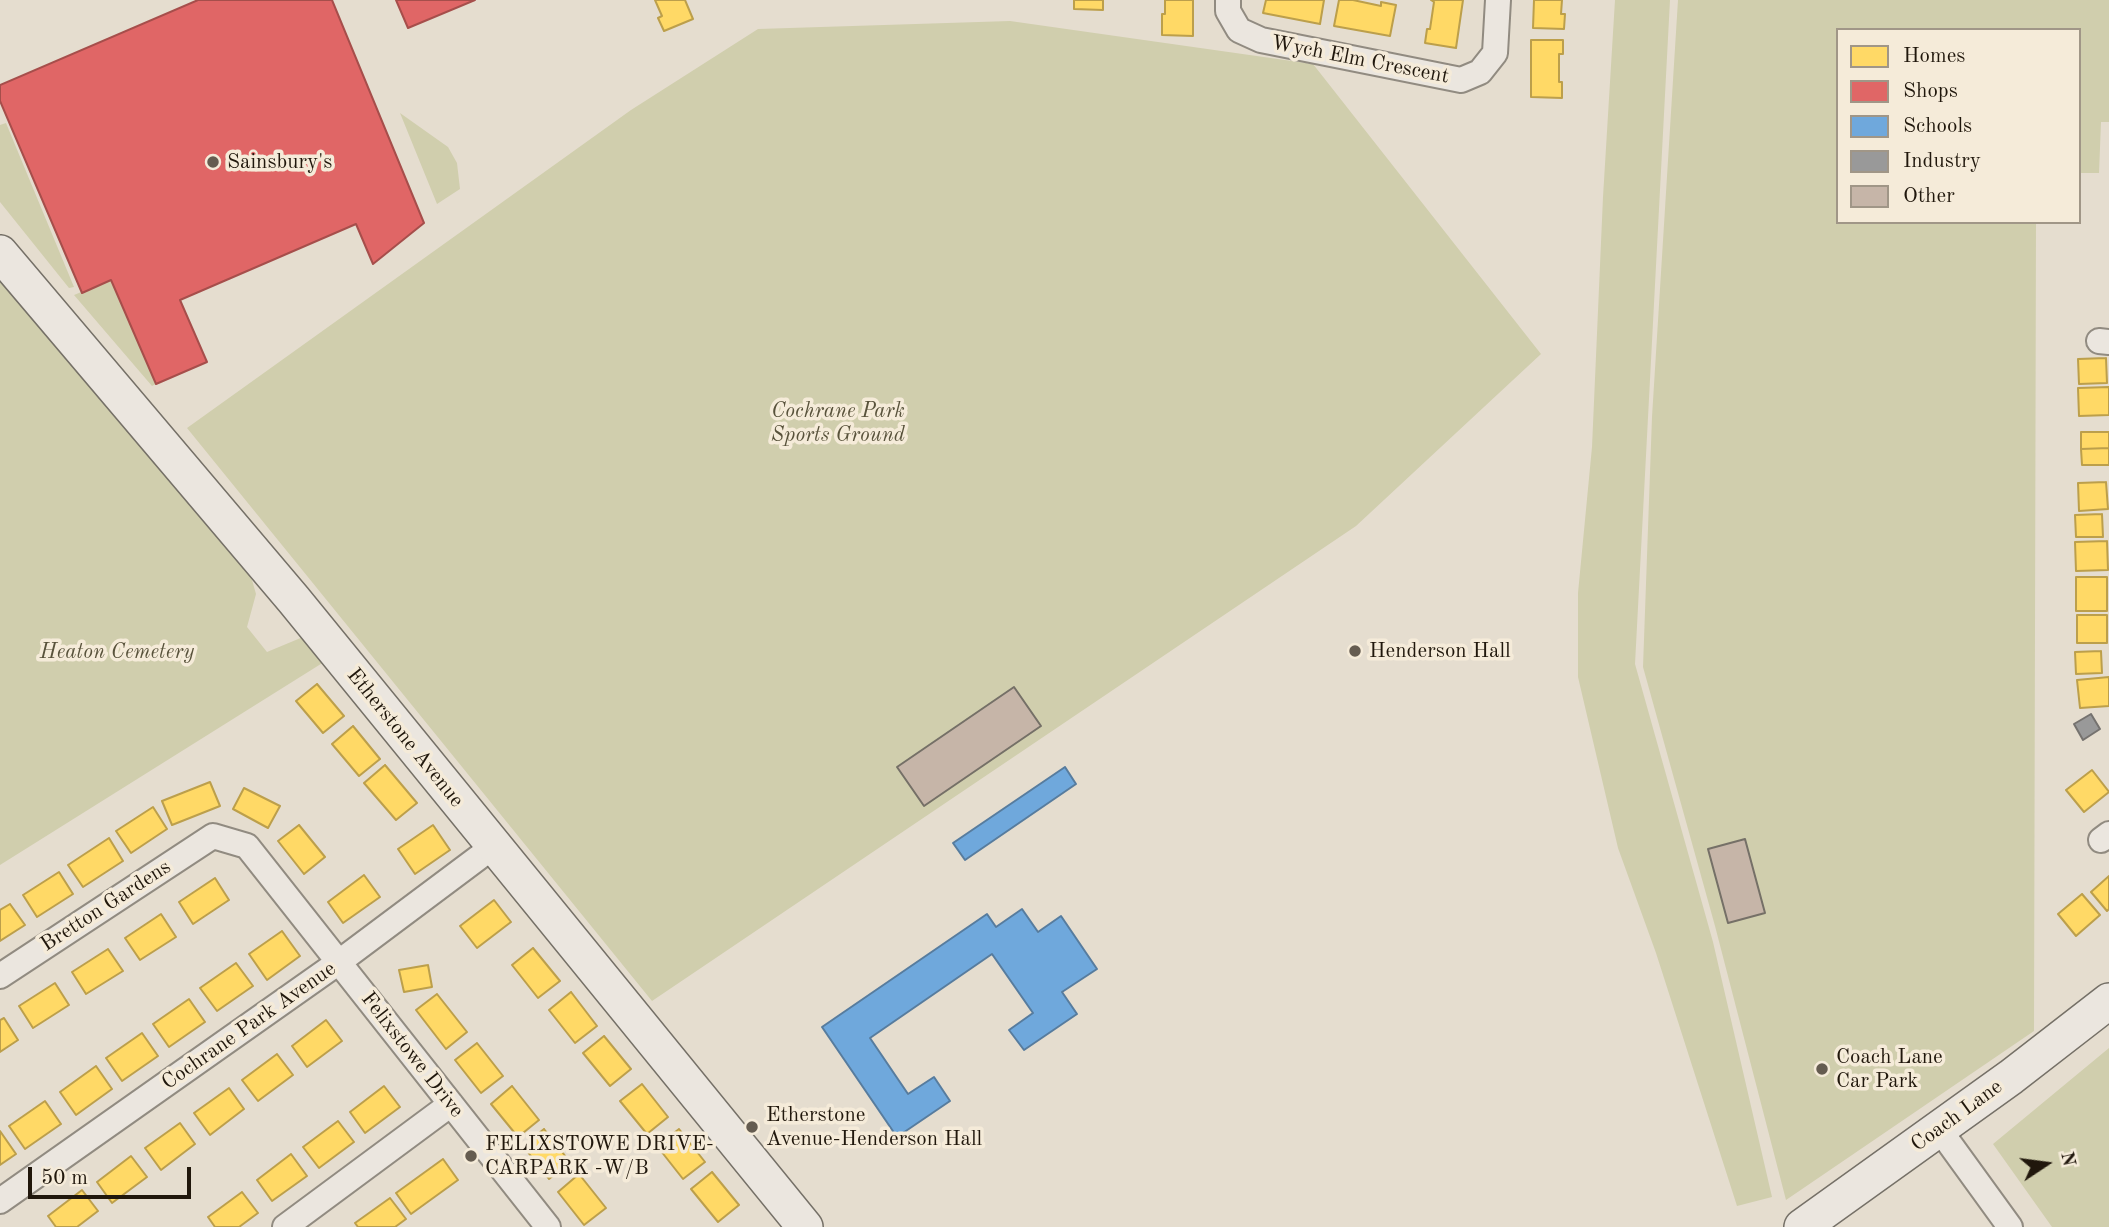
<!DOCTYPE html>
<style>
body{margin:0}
#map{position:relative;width:2109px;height:1227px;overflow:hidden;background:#e5ddcf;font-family:"Old Standard TT",serif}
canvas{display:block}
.legend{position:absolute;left:1836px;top:28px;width:245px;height:196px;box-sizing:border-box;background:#f5ebd9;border:2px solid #a09687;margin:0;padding:9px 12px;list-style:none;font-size:21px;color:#20170c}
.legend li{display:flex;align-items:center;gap:14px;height:35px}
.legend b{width:35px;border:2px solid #a09687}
.north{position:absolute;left:2011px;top:1129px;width:70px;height:70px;-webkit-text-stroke:5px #f5ebd9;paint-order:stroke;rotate:77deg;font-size:19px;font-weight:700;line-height:28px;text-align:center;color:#20170c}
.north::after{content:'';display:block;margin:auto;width:24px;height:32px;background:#20170c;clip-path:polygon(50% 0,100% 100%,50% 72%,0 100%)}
.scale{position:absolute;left:28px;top:1167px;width:163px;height:32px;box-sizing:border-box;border:4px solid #20170c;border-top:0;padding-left:9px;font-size:21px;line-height:24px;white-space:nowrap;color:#20170c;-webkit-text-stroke:5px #f5ebd9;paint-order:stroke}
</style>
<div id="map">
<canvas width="2109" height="1227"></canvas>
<ul class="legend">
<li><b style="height:19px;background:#ffd966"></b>Homes</li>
<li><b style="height:19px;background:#e06666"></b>Shops</li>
<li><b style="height:19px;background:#6fa8dc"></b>Schools</li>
<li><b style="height:19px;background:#999"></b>Industry</li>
<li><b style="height:19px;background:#c6b5a8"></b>Other</li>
</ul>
<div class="north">N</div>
<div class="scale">50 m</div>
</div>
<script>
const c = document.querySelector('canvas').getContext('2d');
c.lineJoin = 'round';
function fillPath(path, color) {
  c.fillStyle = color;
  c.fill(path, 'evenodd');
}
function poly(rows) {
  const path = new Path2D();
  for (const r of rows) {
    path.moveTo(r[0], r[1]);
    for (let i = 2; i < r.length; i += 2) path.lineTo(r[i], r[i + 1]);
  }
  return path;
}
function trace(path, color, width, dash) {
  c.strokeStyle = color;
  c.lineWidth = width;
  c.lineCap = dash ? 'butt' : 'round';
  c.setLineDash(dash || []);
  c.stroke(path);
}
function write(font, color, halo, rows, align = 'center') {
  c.font = font + ' "Old Standard TT",serif';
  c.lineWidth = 7;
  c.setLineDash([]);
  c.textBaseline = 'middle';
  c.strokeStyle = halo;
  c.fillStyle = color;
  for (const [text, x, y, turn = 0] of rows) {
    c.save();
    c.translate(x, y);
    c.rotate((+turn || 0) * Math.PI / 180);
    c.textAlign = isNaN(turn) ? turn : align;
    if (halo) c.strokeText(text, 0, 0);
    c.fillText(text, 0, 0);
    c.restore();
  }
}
fillPath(poly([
 [1615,0,1670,0,1635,664,1713,942,1772,1197,1737,1206,1656,953,1618,848,1578,677,1578,593,1592,447,1603,197],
 [1678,0,2109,0,2109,122,2101,122,2099,173,2079,173,2079,30,1838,30,1838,222,2036,222,2034,1031,1786,1200,1715,926,1643,667,1652,417],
 [1010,21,1313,64,1541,354,1356,526,652,1001,187,428,631,110,758,29],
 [400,113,448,147,457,163,460,189,437,204],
 [6,123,74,287,69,288,0,202,0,125],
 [0,277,245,568,252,580,256,594,247,627,267,652,303,637,324,662,0,865],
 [111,280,156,384,152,386,74,295],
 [2109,1048,2109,1227,2052,1227,1993,1144]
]), '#d0cead');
const homes = poly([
 [655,0,685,0,693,19,664,31,658,18,662,16,655,0],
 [1074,0,1103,0,1103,10,1074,9,1074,0],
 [1165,0,1193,0,1193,36,1162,35,1162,14,1165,14,1165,0],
 [1266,0,1324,0,1320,24,1263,13,1266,0],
 [1339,0,1353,0,1381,6,1381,2,1396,5,1390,36,1334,26,1339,0],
 [1431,0,1463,0,1456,48,1425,43,1427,29,1430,29,1434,2,1431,0],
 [1534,0,1562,0,1561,14,1565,14,1564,29,1533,28,1534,0],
 [1531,40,1563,40,1563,54,1559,54,1559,82,1562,82,1562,98,1531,97,1531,40],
 [2106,358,2107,383,2079,384,2078,359,2106,358],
 [2109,387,2109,415,2079,416,2078,388,2109,387],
 [2081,432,2109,432,2109,448,2081,449,2081,432],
 [2109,448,2109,465,2082,465,2081,449,2109,448],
 [2106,482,2108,509,2079,511,2078,483,2106,482],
 [2102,514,2103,537,2076,537,2075,515,2102,514],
 [2107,541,2108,570,2076,571,2075,542,2107,541],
 [2076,577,2107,577,2107,611,2076,611,2076,577],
 [2077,615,2107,615,2107,643,2077,643,2077,615],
 [2101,651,2102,673,2076,674,2075,652,2101,651],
 [2109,677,2109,706,2080,708,2077,680,2109,677],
 [317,684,344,716,323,733,296,701,317,684],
 [353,726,380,759,359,776,332,744,353,726],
 [385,765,417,803,396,820,364,783,385,765],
 [2092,770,2109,792,2084,812,2066,790,2092,770],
 [210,782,220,806,172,825,162,801,210,782],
 [244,788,280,806,268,828,233,809,244,788],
 [153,807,167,829,131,853,116,831,153,807],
 [299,825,325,857,304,874,278,841,299,825],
 [433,825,450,850,415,874,398,849,433,825],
 [109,838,123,861,83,887,68,865,109,838],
 [59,872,73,894,37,917,23,895,59,872],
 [364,875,380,897,343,923,328,902,364,875],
 [2109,876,2109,909,2107,911,2091,892,2109,876],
 [215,878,229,900,193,924,179,902,215,878],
 [2082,894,2100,915,2076,936,2058,914,2082,894],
 [494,900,511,922,477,948,460,926,494,900],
 [10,904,25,925,0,941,0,910,10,904],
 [161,914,176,937,140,960,125,938,161,914],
 [282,931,300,956,267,980,249,954,282,931],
 [533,948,560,981,538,998,512,965,533,948],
 [108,949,123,971,86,994,72,972,108,949],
 [236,963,253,986,217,1011,200,988,236,963],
 [428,965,432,987,404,992,399,970,428,965],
 [55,983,69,1005,33,1028,19,1006,55,983],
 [571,992,597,1026,575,1043,549,1010,571,992],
 [437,994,467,1032,446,1049,416,1010,437,994],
 [189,999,205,1022,169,1047,153,1024,189,999],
 [4,1018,18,1040,0,1052,0,1020,4,1018],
 [326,1020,342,1041,307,1067,292,1046,326,1020],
 [142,1033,158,1056,122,1081,106,1058,142,1033],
 [604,1036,631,1069,610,1086,583,1053,604,1036],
 [477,1043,503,1076,481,1093,455,1060,477,1043],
 [277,1054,293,1075,258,1101,242,1080,277,1054],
 [96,1066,112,1089,76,1115,60,1092,96,1066],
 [642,1084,668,1117,647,1134,620,1101,642,1084],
 [384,1086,400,1107,365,1133,350,1112,384,1086],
 [512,1086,539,1120,518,1137,491,1104,512,1086],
 [229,1088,244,1109,210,1135,194,1113,229,1088],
 [45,1101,61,1124,25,1149,9,1126,45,1101],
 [338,1121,354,1142,319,1168,303,1147,338,1121],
 [180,1123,195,1144,161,1170,145,1148,180,1123],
 [544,1129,570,1162,549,1179,523,1146,544,1129],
 [679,1129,705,1162,683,1179,657,1146,679,1129],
 [0,1131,16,1154,0,1165,0,1131],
 [291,1154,307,1176,272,1201,257,1180,291,1154],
 [131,1156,147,1177,112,1203,97,1182,131,1156],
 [443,1159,458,1180,411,1214,396,1193,443,1159],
 [712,1172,739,1205,718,1222,691,1189,712,1172],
 [579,1174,606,1208,584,1225,558,1192,579,1174],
 [82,1190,98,1211,77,1227,56,1227,48,1216,82,1190],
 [242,1192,258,1213,239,1227,215,1227,208,1217,242,1192],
 [390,1198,406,1219,395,1227,358,1227,355,1223,390,1198]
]);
fillPath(homes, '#ffd966');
trace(homes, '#bc9f4b', 2);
const shops = poly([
 [198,0,332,0,424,223,373,264,356,224,180,300,207,362,156,384,111,280,82,293,0,101,0,85,198,0],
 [396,0,475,0,408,28,396,0]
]);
fillPath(shops, '#e06666');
trace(shops, '#a64e4b', 2);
const schools = poly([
 [1065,767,1076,784,965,860,953,843,1065,767],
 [1022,909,1038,932,1061,916,1097,969,1062,992,1077,1014,1024,1050,1009,1030,1033,1013,992,954,870,1038,908,1094,934,1077,950,1101,897,1137,822,1027,987,914,996,927,1022,909]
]);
fillPath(schools, '#6fa8dc');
trace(schools, '#577c9e', 2);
const industry = poly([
 [2091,714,2100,729,2083,740,2074,724,2091,714]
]);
fillPath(industry, '#999');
trace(industry, '#75726f', 2);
const building = poly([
 [1014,687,1041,726,924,806,897,767,1014,687],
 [1745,839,1765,913,1728,923,1708,849,1745,839]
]);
fillPath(building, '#c6b5a8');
trace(building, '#757067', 2);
const street = poly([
 [1228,0,1228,11,1239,30,1261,40,1461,80,1480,72,1495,53,1498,0],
 [2099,341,2109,342],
 [2101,840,2109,834],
 [0,976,213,836,247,846,548,1227],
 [1939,1129,2010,1227],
 [0,1201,339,962,494,846],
 [285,1227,451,1104]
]);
const secondary = poly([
 [0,253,294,600,805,1227],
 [1802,1227,2011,1077,2109,1001]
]);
trace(street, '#918b81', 28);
trace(secondary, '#757067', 38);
trace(street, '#ebe6df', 24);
trace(secondary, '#ebe6df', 35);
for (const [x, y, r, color] of [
 [213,162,7,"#655c50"],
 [1355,651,7,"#655c50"],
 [1822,1069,7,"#655c50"],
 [752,1127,7,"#655c50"],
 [471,1156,7,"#655c50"]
]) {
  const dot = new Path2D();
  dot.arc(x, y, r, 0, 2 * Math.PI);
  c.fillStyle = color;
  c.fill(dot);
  trace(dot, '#f5ebd9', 2.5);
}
write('21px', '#20170c', '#f5ebd9', [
 ["Wych Elm Crescent",1360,60,11],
 ["Etherstone Avenue",405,738,51],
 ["Bretton Gardens",106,906,-33],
 ["Cochrane Park Avenue",249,1026,-35],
 ["Felixstowe Drive",412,1055,52],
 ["Coach Lane",1957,1116,-36]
]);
write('21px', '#20170c', '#f5ebd9', [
 ["Sainsbury's",227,162],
 ["Henderson Hall",1369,651],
 ["Coach Lane",1836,1057],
 ["Car Park",1836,1081],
 ["Etherstone",766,1115],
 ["Avenue-Henderson Hall",766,1139],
 ["FELIXSTOWE DRIVE-",485,1144],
 ["CARPARK -W/B",485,1168]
], 'left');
write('italic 21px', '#58523b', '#f5ebd9', [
 ["Cochrane Park",838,411],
 ["Sports Ground",838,435],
 ["Heaton Cemetery",117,652]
]);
</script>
